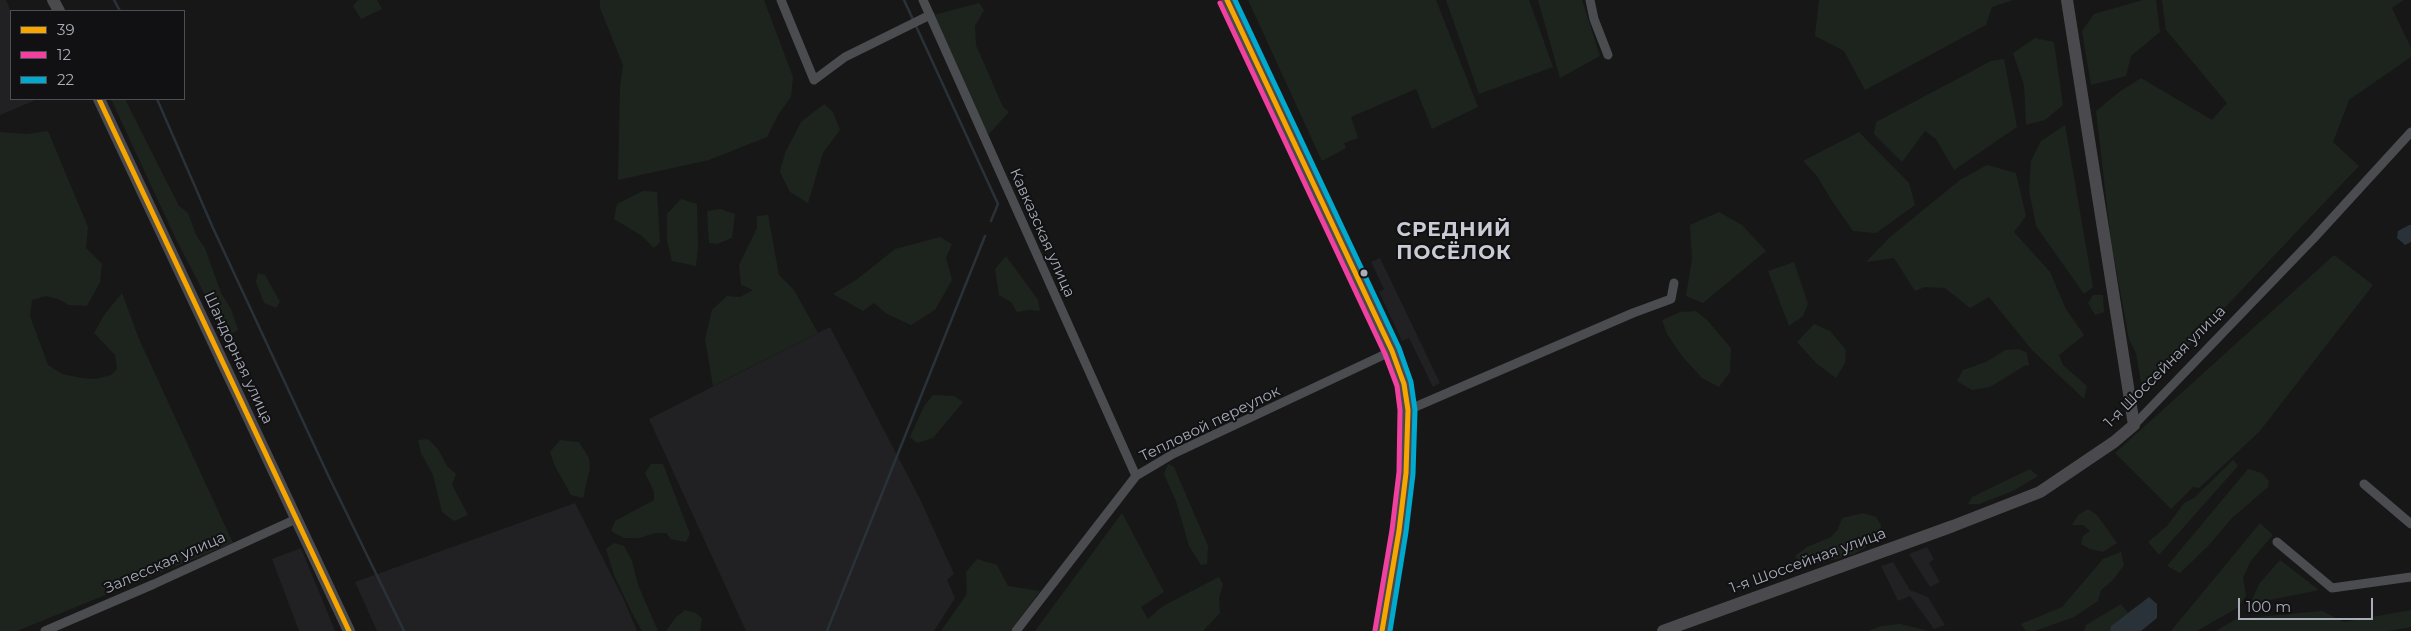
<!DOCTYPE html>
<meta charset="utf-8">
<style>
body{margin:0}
#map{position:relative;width:2411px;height:631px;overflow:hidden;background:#171717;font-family:Montserrat,sans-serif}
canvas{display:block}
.legend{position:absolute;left:10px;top:10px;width:175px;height:90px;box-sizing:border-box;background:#111113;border:1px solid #4d4f55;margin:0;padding:6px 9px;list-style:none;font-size:15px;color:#a8adb8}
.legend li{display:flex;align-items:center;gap:10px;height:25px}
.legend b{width:25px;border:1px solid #4d4f55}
.scale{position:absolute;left:2238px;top:598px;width:135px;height:22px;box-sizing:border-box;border:2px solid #a8adb8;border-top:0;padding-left:6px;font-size:15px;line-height:18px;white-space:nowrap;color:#a8adb8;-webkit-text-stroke:4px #111113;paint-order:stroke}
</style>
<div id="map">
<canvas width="2411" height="631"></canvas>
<ul class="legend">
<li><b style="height:6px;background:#f7a600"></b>39</li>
<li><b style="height:6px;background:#f240a1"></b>12</li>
<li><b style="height:6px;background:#00a9ce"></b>22</li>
</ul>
<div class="scale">100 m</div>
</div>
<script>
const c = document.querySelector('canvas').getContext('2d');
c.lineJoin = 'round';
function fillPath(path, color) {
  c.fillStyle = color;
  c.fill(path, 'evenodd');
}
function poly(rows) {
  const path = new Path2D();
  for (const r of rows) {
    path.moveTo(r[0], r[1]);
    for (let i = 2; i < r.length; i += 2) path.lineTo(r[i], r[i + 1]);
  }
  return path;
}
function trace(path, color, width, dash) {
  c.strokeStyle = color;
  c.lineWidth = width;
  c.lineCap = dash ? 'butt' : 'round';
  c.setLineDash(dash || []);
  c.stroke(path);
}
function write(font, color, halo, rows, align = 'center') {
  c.font = font + ' Montserrat,sans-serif';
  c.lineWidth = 4;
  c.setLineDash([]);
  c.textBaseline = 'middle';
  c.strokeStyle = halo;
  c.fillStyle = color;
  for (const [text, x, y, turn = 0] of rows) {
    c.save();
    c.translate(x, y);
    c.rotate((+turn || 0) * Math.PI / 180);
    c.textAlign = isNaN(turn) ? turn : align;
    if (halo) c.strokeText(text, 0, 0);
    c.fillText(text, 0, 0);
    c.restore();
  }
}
fillPath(poly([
 [0,0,6,0,11,12,11,99,38,99,0,115],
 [1380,258,1440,383,1433,387,1409,338,1402,341,1379,292,1384,289,1371,262],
 [830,327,920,499,954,574,947,580,955,598,934,631,746,631,649,419],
 [575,503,624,600,637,631,377,631,355,582],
 [1927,547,1934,559,1929,563,1940,582,1930,587,1909,554],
 [301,548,335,631,299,631,272,559],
 [1893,562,1910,590,1928,597,1945,625,1934,629,1910,596,1898,601,1881,566]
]), '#212123');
fillPath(poly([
 [358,0,377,0,382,9,361,19,353,6],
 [600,0,764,0,793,77,791,97,778,115,767,137,709,160,618,180,620,87,623,65,600,8],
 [1248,0,1436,0,1478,107,1432,129,1416,89,1351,117,1358,138,1344,143,1346,148,1322,161],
 [1446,0,1529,0,1553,67,1479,94],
 [1538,0,1582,0,1600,56,1560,78],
 [1819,0,2013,0,1992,7,1986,25,1865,90,1844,51,1815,36],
 [2143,0,2156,0,2160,32,2131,56,2126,76,2091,85,2082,31,2094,14],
 [2162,0,2404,0,2392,8,2411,48,2411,57,2349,100,2333,142,2359,166,2143,394,2136,353,2129,339,2111,241,2096,111,2119,92,2141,78,2212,120,2227,103,2166,30],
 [979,3,984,10,975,26,976,45,1003,107,1009,112,988,135,962,84,934,15],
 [2035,38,2054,42,2063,105,2045,120,2026,125,2024,85,2013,53],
 [2004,59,2017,127,1954,170,1936,139,1925,131,1902,162,1874,134,1876,122,1991,61],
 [111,99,125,99,179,206,188,213,196,235,205,248,221,293,231,309,238,330,227,336,219,329,209,303,175,237],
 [824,104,833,112,840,130,823,153,808,203,790,192,780,172,785,153,801,122],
 [2065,125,2093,287,2084,294,2036,226,2029,190,2031,161,2041,141],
 [48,131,88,227,86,248,102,264,100,282,87,306,69,305,58,299,46,296,32,300,30,316,48,365,62,374,82,378,95,379,111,375,117,369,115,355,94,333,104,315,122,293,139,339,233,543,17,631,0,631,0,132,27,134],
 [1859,132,1909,183,1915,205,1876,233,1853,231,1832,201,1817,176,1803,161],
 [1987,165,2016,173,2026,216,2014,232,2050,272,2066,309,2084,335,2059,355,2063,365,2087,386,2084,399,2032,350,1989,297,1970,308,1945,288,1925,287,1915,291,1894,258,1866,262,1890,237,1960,180],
 [643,191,657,192,660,242,654,248,642,236,614,219,617,204],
 [681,199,697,204,698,247,696,266,672,261,667,241,667,214],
 [720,209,735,214,732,238,717,244,709,243,707,211],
 [1719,212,1742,225,1766,251,1703,303,1686,296,1692,259,1690,225],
 [768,215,779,275,794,290,818,333,713,386,705,339,712,310,727,296,740,297,753,290,741,285,739,265,757,228,757,216],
 [940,237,952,244,946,258,952,280,935,310,911,325,887,314,874,303,863,311,833,294,856,280,895,249],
 [2334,255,2373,285,2260,431,2199,488,2193,487,2171,509,2115,453],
 [1006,256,1038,300,1040,311,1029,310,1017,312,1011,302,999,295,995,269],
 [1794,262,1808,304,1803,316,1789,326,1768,271],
 [258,273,265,275,280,302,276,308,264,303,256,282],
 [2093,295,2103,295,2104,312,2095,315,2088,303],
 [1696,311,1707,320,1731,348,1730,372,1719,387,1702,378,1682,356,1667,334,1662,320,1680,312],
 [1814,324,1830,331,1846,350,1845,363,1836,378,1816,363,1797,342],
 [2019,349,2027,353,2029,366,2026,365,1990,387,1972,390,1957,381,1963,370,1986,362,2005,350],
 [933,395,954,396,963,402,933,438,917,443,910,437,924,406],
 [428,439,438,449,447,466,456,474,452,485,468,515,454,521,442,512,433,475,421,453,418,440],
 [560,440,579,442,589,458,590,468,583,498,571,495,555,466,550,452],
 [2233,460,2238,466,2159,555,2148,542,2167,526,2184,503,2194,498],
 [651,464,663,464,690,534,686,542,671,539,666,533,655,533,639,538,624,538,611,531,615,521,654,500,654,492,645,473],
 [1168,464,1174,467,1208,546,1207,564,1201,565,1189,546,1176,501,1164,474],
 [2030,469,2038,476,2013,491,1979,504,1968,504,1972,497],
 [2248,469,2262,473,2269,481,2268,487,2232,518,2208,546,2180,573,2167,566],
 [2088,509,2097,515,2117,543,2103,552,2090,549,2081,544,2083,536,2090,531,2083,525,2072,525,2078,515],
 [1122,513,1164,592,1141,607,1148,619,1163,606,1219,577,1223,584,1219,598,1220,613,1203,631,1035,631],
 [1863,513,1876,517,1881,525,1880,539,1854,554,1802,568,1795,556,1807,547,1831,537,1838,529,1842,518],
 [2260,523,2273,535,2250,562,2243,578,2246,596,2237,608,2197,631,2171,631],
 [614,543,624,546,632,561,638,585,658,631,642,631,631,611,614,575,606,549],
 [2121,552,2124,565,2113,580,2101,590,2098,601,2074,617,2035,631,2026,631,2021,624,2062,607,2103,559],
 [977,559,997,565,1008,586,1040,591,1010,631,941,631,967,594,966,572],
 [2280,560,2319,590,2250,604,2259,584],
 [2121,604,2128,613,2111,626,2110,631,2084,631,2086,625],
 [685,610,696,613,702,619,700,631,666,631,676,617],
 [2411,610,2411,627,2388,631,2216,631,2236,619,2322,611,2344,622],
 [1900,624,1929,631,1868,631,1882,626]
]), '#1d241e');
fillPath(poly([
 [2409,225,2411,225,2411,242,2405,245,2397,238,2398,231],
 [2149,597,2157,604,2157,618,2141,631,2110,631,2111,626]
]), '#2a3239');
trace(poly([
 [114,0,120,11],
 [904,0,998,204,991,221],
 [157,99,213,228,328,475,404,631],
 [827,631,985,236]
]), '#2a3239', 2.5);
trace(poly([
 [781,0,814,80,845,57,930,15],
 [923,0,1136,476],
 [1590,0,1594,19,1608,55],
 [1408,410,1633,313,1671,299,1674,283],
 [2134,425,2314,238,2411,132],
 [2364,484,2411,524],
 [2277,542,2332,588,2411,577],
 [45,631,154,584,296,519],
 [1016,631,1136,476,1173,454,1392,351]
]), '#4b4c50', 9);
trace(poly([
 [53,0,59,11],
 [1227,0,1392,351,1404,384,1408,410,1406,473,1399,531,1382,631],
 [99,99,349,631],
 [1663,631,1953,526,2040,492,2114,442,2134,425,2067,0]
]), '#4a4a4e', 12);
trace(poly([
 [1227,0,1392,351,1404,384,1408,410,1406,473,1399,531,1382,631],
 [99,99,349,631]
]), '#f7a600', 5);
trace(poly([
 [1220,3,1385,354,1397,386,1400,410,1399,472,1392,530,1375,630]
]), '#f240a1', 5);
trace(poly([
 [1235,0,1399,348,1411,382,1415,410,1413,474,1406,532,1390,631]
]), '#00a9ce', 5);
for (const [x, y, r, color] of [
 [1364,273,4.5,"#a8adb8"]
]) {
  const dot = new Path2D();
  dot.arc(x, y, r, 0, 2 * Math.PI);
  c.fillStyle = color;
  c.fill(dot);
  trace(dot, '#111113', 2);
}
write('15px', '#a8adb8', '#111113', [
 ["Кавказская улица",1042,233,66],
 ["Шандорная улица",238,358,65],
 ["1-я Шоссейная улица",2165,367,-45],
 ["Тепловой переулок",1210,424,-26],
 ["1-я Шоссейная улица",1808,561,-20],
 ["Залесская улица",165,563,-24]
]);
c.letterSpacing = '1px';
write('bold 20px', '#c9ccd4', '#111113', [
 ["СРЕДНИЙ",1454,230],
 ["ПОСЁЛОК",1454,253]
]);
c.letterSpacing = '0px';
</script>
